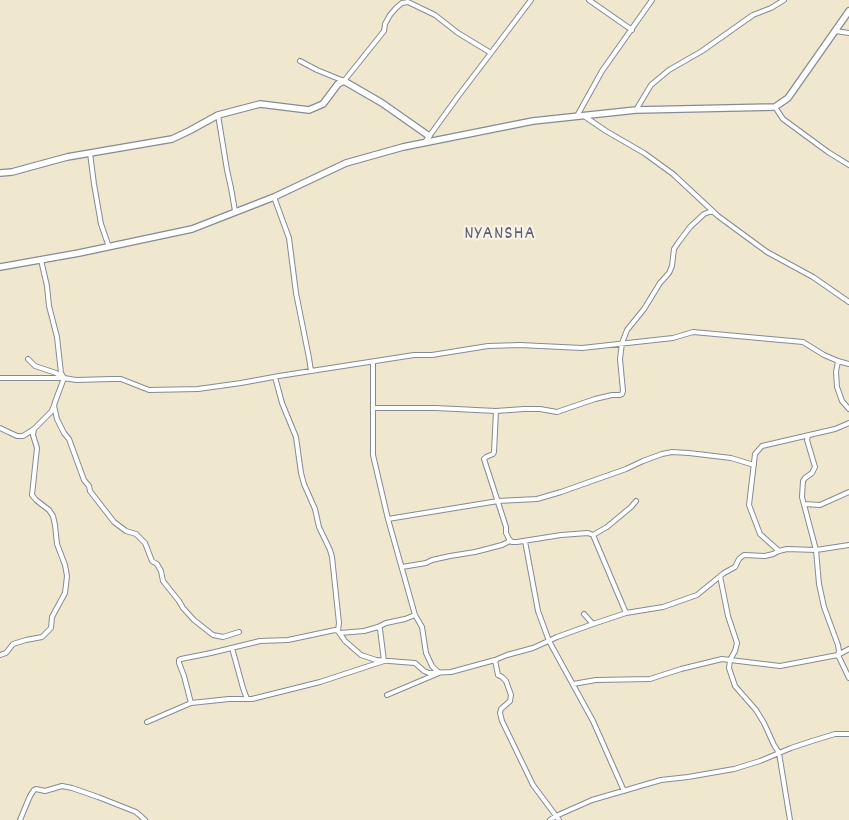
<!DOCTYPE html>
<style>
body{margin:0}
canvas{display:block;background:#efe7ce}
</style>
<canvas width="849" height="820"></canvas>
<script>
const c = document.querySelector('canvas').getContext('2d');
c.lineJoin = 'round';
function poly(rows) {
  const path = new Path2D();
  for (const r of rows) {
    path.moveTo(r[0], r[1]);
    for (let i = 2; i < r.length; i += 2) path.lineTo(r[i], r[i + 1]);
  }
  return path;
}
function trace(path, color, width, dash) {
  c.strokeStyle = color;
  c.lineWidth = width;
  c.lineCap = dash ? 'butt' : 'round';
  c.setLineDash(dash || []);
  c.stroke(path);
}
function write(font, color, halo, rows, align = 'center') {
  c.font = font + ' Dekko,sans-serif';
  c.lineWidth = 4.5;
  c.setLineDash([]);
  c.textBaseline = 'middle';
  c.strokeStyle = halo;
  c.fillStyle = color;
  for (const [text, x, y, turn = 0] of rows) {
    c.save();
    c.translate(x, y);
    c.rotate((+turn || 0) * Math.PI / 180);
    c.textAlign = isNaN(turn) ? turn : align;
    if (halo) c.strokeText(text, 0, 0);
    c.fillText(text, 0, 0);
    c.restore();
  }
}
const street = poly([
 [589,0,632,30],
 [835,31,849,33],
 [491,53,531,0],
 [300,61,317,70,344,81,384,31,385,24,390,15,396,8,402,3,408,2,435,15,458,33,491,53,459,95,425,142],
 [775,107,783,119,828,152,849,165],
 [636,110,651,85,669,70,702,51,753,15,771,8,784,0],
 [218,115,227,170,231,188,235,211],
 [577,116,602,71,652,0],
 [584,116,606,131,644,153,673,174,718,216,767,252,813,277,849,302],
 [90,153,94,184,101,224,109,247],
 [274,197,289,238,296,293,309,358,311,371],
 [41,260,47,286,49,306,57,337,61,373,64,378],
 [28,359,35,366,56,373,62,377],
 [838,361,836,372,837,387,842,401,849,409],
 [373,362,373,455,388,519,415,615,422,627,426,653,432,666,439,673,387,695],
 [275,377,282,403,296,437,301,473,304,484,315,509,319,527,330,550,332,557,339,623,338,631],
 [0,378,64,378,76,380,112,379,121,379,149,390,198,389,241,383,279,376,414,355,432,355,488,346,520,345,582,348,673,338,693,332,803,342,824,355,838,361,849,364],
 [54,406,57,419,64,433,69,439,84,480,89,486,90,491,114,522,126,531,136,534,145,543,152,561,157,564,161,571,163,581,179,601,183,608,194,620,213,635,223,637,239,632],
 [374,408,436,408,496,411,524,409,540,409,557,412,595,399,612,395,620,395,622,394,623,391,620,359,622,343,627,330,644,309,660,283,669,273,672,266,674,249,678,243,690,227,704,214,712,211],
 [496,411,494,452,493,454,486,457,484,459,506,527,506,533,509,539,512,542,517,542,561,535,588,533,593,535,626,613],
 [0,428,17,436,23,436,34,429],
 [808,436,807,440,815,467,812,473,805,478,803,481,802,497,816,550,819,584,824,607,838,645,839,651,838,655,849,678],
 [804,504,820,505,849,492],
 [388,519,498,501,537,499,561,492,626,469,643,461,662,454,672,452,689,453,731,458,754,465],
 [593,535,607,527,631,507,636,501],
 [525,541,538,611,549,641,593,721,624,791],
 [779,551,760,534,749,505,755,454,762,446,835,429,849,423],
 [402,567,426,563,432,560,450,556,475,552,502,545,510,541],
 [720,576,728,616,737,643,735,651,730,660,729,668,735,686,756,710,764,723,774,745,779,753,790,820],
 [593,624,626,613,663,607,697,595,724,573,735,567,739,559,744,555,765,556,773,554,779,551,787,549,816,550,849,545],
 [378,627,386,623,405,619,415,615],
 [232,648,243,688,247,699],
 [0,655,6,653,13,644,26,640,42,637,51,628,52,617,65,593,67,576,65,565,57,544,55,525,53,516,49,510,36,500,32,495,37,448,33,435,34,429,51,412,54,406,55,402,64,378],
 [495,660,507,655,533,648,557,637,593,624,584,614],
 [573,684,596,680,650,679,681,669,722,659,780,666,838,655,849,649],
 [191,703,184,676,179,663,179,660,181,659,211,653,260,641,288,640,335,630,338,631,345,641,361,655,376,660,415,663,424,671,429,673,451,672,495,660,498,675,502,677,506,681,511,695,510,701,501,709,500,713,502,721,533,785,559,820],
 [147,722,191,703,229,699,252,699,320,682,384,661,380,629,378,627,364,631,340,633],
 [20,820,30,796,34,790,36,789,45,791,62,786,72,788,98,797,136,812,145,820],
 [550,820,556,816,592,800,661,780,688,777,734,769,760,761,791,748,812,741,835,734,849,734]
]);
const secondary = poly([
 [0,173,12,172,67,157,172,139,189,131,218,115,260,104,309,110,323,104,338,84,344,81,382,103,429,136],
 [0,267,79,253,192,229,274,197,346,163,403,147,533,121,636,110,775,107,788,98,849,11]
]);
trace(street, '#858b96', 6);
trace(secondary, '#858b96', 8);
trace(street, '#fff', 4);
trace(secondary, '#fff', 5.5);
c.letterSpacing = '1px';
write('19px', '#605c70', '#f7f3e8', [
 ["NYANSHA",500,235]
]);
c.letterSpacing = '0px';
</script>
